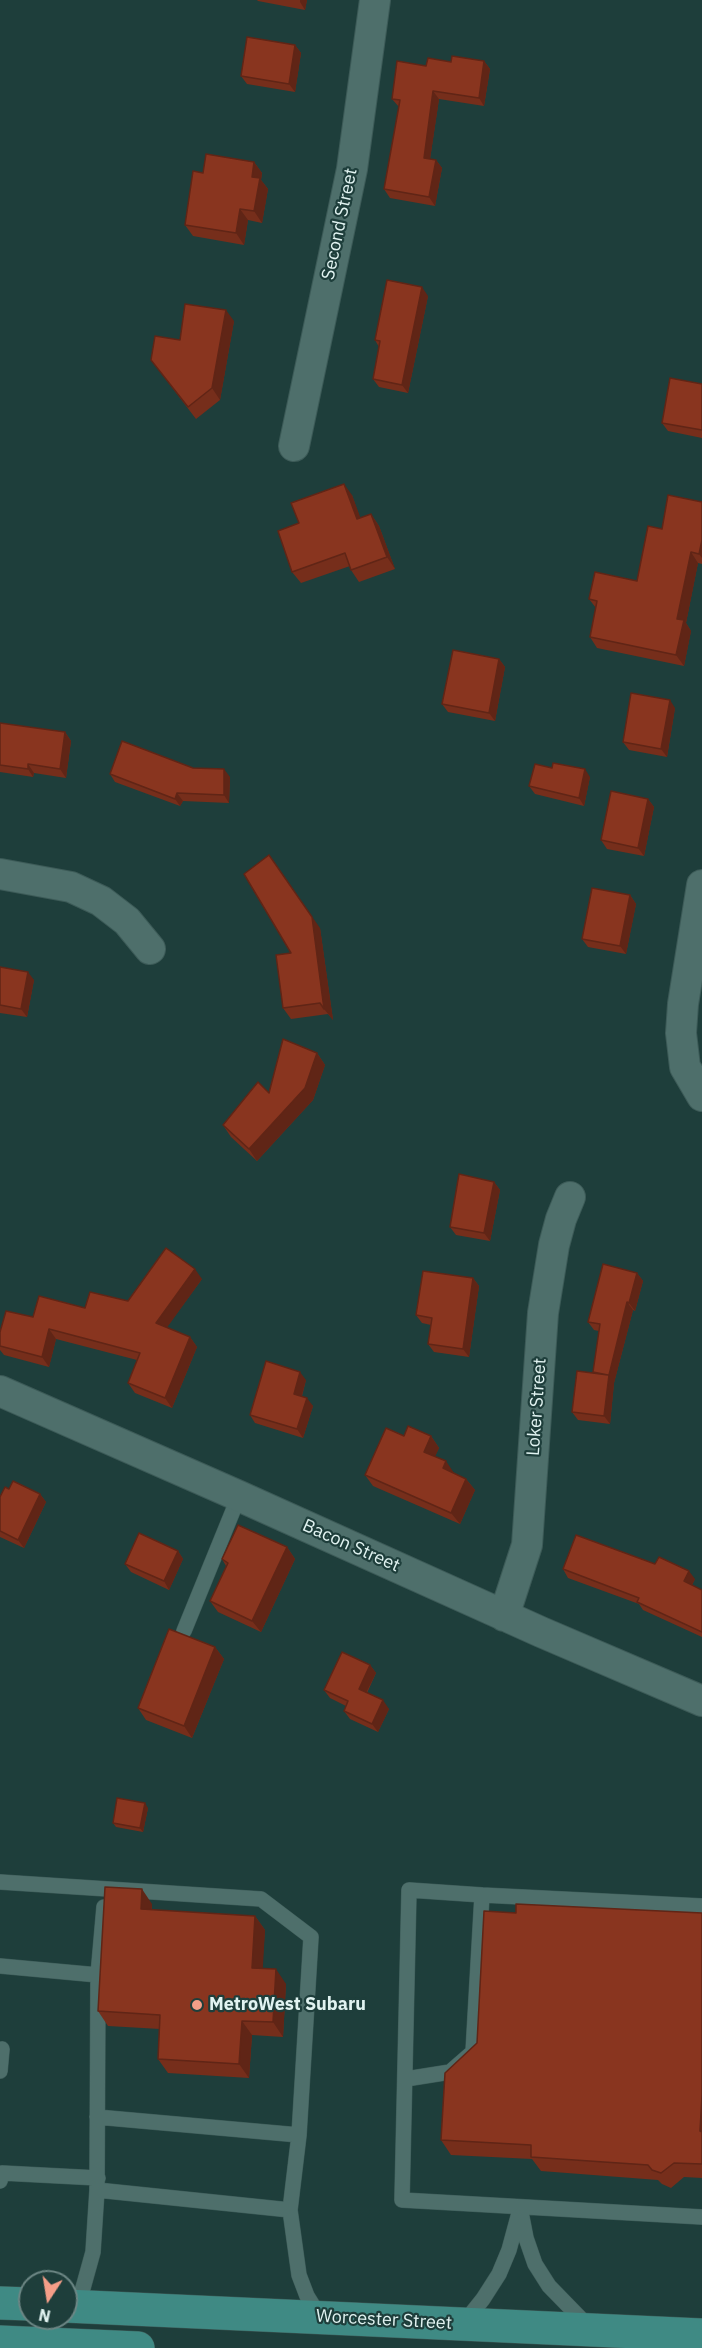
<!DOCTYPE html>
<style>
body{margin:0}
#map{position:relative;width:702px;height:2348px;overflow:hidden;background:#1e3e3b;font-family:"IBM Plex Sans",sans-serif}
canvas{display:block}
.north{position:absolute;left:18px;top:2270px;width:60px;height:60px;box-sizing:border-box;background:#1e3e3b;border:2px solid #6c8684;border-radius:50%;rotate:192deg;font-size:16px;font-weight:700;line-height:24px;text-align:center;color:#e1f3f1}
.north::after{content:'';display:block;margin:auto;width:21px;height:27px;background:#f49e88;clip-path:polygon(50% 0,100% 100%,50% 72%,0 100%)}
</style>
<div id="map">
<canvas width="702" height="2348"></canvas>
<div class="north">N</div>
</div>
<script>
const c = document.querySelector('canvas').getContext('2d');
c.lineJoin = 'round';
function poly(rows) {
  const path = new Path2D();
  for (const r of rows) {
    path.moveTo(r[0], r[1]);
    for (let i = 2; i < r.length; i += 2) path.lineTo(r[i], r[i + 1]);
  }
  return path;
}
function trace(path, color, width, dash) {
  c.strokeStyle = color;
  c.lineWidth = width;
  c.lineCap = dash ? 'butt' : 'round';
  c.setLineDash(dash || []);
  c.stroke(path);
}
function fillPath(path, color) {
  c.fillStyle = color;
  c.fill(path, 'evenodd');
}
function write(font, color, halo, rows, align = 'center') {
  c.font = font + ' "IBM Plex Sans",sans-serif';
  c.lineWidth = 4.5;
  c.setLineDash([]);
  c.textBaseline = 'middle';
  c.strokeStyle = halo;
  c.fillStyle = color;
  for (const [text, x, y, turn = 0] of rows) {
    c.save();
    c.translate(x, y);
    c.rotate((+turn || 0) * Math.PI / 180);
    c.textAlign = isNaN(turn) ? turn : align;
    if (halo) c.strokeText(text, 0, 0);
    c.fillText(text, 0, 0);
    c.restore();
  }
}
const service = poly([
 [184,1631,239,1496],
 [0,1882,261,1899,311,1937,299,2135,290,2210,299,2275,307,2296,320,2317],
 [702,1906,482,1895,409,1890,402,2200,702,2217],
 [0,1966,98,1975,97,2190,93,2252,78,2306],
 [98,1975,104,1907],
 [0,2071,2,2049],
 [406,2079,450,2072,473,2052,482,1895],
 [97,2117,299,2135],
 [0,2181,2,2173,98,2178],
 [97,2190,290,2210],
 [520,2207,526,2238,535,2264,549,2286,587,2325],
 [463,2324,483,2299,499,2274,509,2250,519,2213]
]);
const minor = poly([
 [294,446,352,169,375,0],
 [0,874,71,887,101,901,127,921,150,949],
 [702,885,683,1004,681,1033,685,1067,702,1096],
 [0,1391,239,1496,541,1632,702,1701],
 [504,1616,527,1545,543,1313,554,1245,561,1219,570,1197]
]);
const trunk = poly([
 [0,2303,30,2304],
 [66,2306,702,2335],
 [0,2342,138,2348]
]);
trace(service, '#3d5b58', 16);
trace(minor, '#3d5b58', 32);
trace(trunk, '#3d5b58', 34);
trace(service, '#4e6f6b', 15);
trace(minor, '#4e6f6b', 30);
trace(trunk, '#3f8a84', 33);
fillPath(poly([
 [257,0,307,0,305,10,258,1],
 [295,45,301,53,295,92,247,84,241,76],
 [484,61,490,69,484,106,439,99,430,159,436,160,442,168,435,206,390,198,384,189,399,107,392,99,451,62],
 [254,162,262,173,261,180,268,189,262,223,248,220,244,245,193,236,185,225,203,173],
 [428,296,408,393,379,387,373,379,379,347,375,340],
 [234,321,220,400,196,419,151,360,180,340],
 [702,384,702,438,668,431,662,423],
 [352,495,360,518,371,514,379,526,395,569,359,582,351,570,350,566,301,583,292,572,299,523],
 [702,502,702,564,698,563,686,623,691,631,684,666,597,648,590,637,596,608,589,599,637,581,662,529],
 [499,659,505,667,495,721,448,712,442,704],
 [675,708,667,757,629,750,623,742],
 [0,723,65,732,71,741,66,778,34,773,33,777,0,772],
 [193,768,230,777,229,803,183,801,180,806,115,782,110,774],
 [590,777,584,806,535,794,529,786],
 [648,799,654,807,644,856,607,849,601,840],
 [630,895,636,904,626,954,588,947,582,939],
 [320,928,333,1020,328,1014,291,1019,283,1008,291,953],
 [0,967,34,980,27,1017,0,1013],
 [317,1053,325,1065,313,1100,257,1161,231,1137,223,1125,269,1093],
 [494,1182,500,1190,490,1241,456,1235,450,1227],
 [637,1273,643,1281,635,1311,633,1310,614,1383,610,1424,578,1420,572,1412,594,1373,593,1372,599,1331,594,1330,588,1322],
 [473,1278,479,1286,469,1357,434,1352,428,1344,431,1325,422,1323,416,1315],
 [202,1279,167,1327,190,1337,197,1347,172,1408,135,1393,128,1383,137,1360,56,1339,49,1367,4,1355,0,1350,0,1332,33,1317,128,1301],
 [306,1380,302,1396,313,1406,303,1438,255,1423,250,1415],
 [404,1436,431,1436,439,1448,435,1456,454,1473,466,1479,475,1490,460,1524,373,1486,365,1475],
 [9,1489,40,1494,46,1502,24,1548,0,1537,0,1497],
 [287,1547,295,1559,261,1632,218,1612,210,1601,226,1566,222,1559],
 [178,1551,183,1559,169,1590,131,1572,125,1564],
 [563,1569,695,1579,692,1585,702,1590,702,1637,643,1610,639,1604,568,1578],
 [215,1647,224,1659,192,1738,146,1720,138,1708],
 [370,1665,376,1673,367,1693,389,1709,378,1732,350,1719,344,1711,346,1706,330,1698,324,1690],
 [148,1808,143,1832,116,1827,113,1823],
 [152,1904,152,1910,255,1916,265,1930,262,1968,286,1984,283,2037,252,2035,249,2078,168,2073,158,2059,160,2029,108,2026,98,2011],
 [516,1913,702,1913,702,2178,684,2177,671,2188,662,2184,658,2180,541,2171,532,2159,451,2155,441,2140,477,2043]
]), '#762e1b');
fillPath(poly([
 [300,0,307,0,305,10,300,2],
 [295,45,301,53,295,92,289,84],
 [484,61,490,69,484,106,479,98],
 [433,91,439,99,429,166,424,158],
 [436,160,442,168,435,206,429,197],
 [254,162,262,173,261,180,268,189,262,223,254,211,252,177],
 [240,209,248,220,244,245,236,233],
 [422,287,428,296,408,393,402,385],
 [226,310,234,321,220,400,212,388],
 [344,484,352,495,365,530,357,519],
 [371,514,379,526,395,569,387,557],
 [702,540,702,558,699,554],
 [691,552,698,563,686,623,691,631,684,666,676,655,677,619],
 [499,659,505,667,495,721,489,713],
 [670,700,675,708,667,757,661,749],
 [65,732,71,741,66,778,60,769],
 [28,764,34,773,33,777,28,769],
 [224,769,230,777,229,803,224,795],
 [585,769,590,777,584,806,579,798],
 [177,793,183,801,180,806,175,799],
 [648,799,654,807,644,856,638,848],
 [269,855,320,928,333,1020,324,1009],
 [630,895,636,904,626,954,620,946],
 [28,972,34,980,27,1017,21,1009],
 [317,1053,325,1065,313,1100,257,1161,249,1149],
 [494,1182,500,1190,490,1241,484,1233],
 [195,1269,202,1279,163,1333,156,1323],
 [637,1273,643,1281,635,1311,629,1303],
 [473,1278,479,1286,469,1357,463,1349],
 [627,1302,633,1310,614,1383,610,1424,604,1416,609,1375],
 [49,1329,56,1339,49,1367,42,1357],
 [190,1337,197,1347,172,1408,165,1398],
 [300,1372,306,1380,300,1402,294,1394],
 [307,1398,313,1406,303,1438,297,1429],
 [431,1436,439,1448,432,1463,424,1452],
 [446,1461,454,1473,451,1480,443,1468],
 [466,1479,475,1490,460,1524,451,1513],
 [40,1494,46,1502,24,1548,18,1540],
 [287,1547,295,1559,261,1632,252,1621],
 [178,1551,183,1559,169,1590,164,1581],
 [689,1571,695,1579,690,1589,684,1581],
 [215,1647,224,1659,192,1738,184,1726],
 [370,1665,376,1673,364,1697,359,1689],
 [383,1700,389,1709,378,1732,372,1724],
 [145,1803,148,1808,143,1832,140,1828],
 [142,1889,152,1904,151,1924,141,1909],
 [255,1916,265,1930,262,1982,252,1968],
 [276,1969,286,1984,283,2037,273,2022],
 [242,2021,252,2035,249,2078,239,2064],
 [702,2095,702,2134,700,2131]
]), '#602516');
const building = poly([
 [247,37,295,45,289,84,241,76,247,37],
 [452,56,484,61,479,98,433,91,424,158,436,160,429,197,384,189,400,100,392,99,397,61,426,66,428,58,451,62,452,56],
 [206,154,254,162,252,177,260,178,254,211,240,209,236,233,185,225,193,171,203,173,206,154],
 [387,280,422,287,402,385,373,379,380,341,375,340,387,280],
 [185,304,226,310,212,388,188,407,151,360,155,336,180,340,185,304],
 [670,378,702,384,702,430,662,423,670,378],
 [344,484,357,519,371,514,387,557,351,570,345,553,292,572,278,531,299,523,291,503,344,484],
 [668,495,702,502,702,540,699,554,691,552,677,619,684,620,676,655,590,637,597,601,589,599,595,572,637,581,648,526,662,529,668,495],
 [453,650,499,659,489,713,442,704,453,650],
 [631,693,670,700,661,749,623,742,631,693],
 [0,723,65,732,60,769,28,764,28,769,0,765,0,723],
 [122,741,193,768,224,769,224,795,177,793,175,799,110,774,122,741],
 [553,763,585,769,579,798,529,786,535,764,552,768,553,763],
 [611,791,648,799,638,848,601,840,611,791],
 [269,855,312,917,324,1009,320,1003,283,1008,276,955,291,953,244,874,269,855],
 [592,888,630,895,620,946,582,939,592,888],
 [0,967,28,972,21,1009,0,1005,0,967],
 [283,1039,317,1053,305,1088,249,1149,223,1125,258,1082,269,1093,283,1039],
 [459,1174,494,1182,484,1233,450,1227,459,1174],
 [166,1248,195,1269,156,1323,190,1337,165,1398,128,1383,140,1353,49,1329,42,1357,0,1346,0,1332,6,1311,33,1317,39,1296,85,1308,90,1292,128,1301,166,1248],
 [603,1264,637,1273,629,1303,627,1302,609,1375,604,1416,572,1412,577,1371,608,1375,593,1372,600,1324,588,1322,603,1264],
 [423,1271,473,1278,463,1349,428,1344,432,1318,416,1315,423,1271],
 [266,1361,300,1372,294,1394,307,1398,297,1429,250,1415,266,1361],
 [408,1426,431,1436,424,1452,446,1461,443,1468,466,1479,451,1513,365,1475,386,1428,404,1436,408,1426],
 [13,1481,40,1494,18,1540,0,1531,0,1497,5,1487,9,1489,13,1481],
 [238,1525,287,1547,252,1621,210,1601,228,1563,222,1559,238,1525],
 [139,1533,178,1551,164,1581,125,1564,139,1533],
 [576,1535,655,1564,659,1557,689,1571,684,1581,702,1590,702,1632,637,1602,639,1598,563,1569,576,1535],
 [169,1629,215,1647,184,1726,138,1708,169,1629],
 [342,1652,370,1665,359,1689,383,1700,372,1724,344,1711,348,1701,324,1690,342,1652],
 [117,1798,145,1803,140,1828,113,1823,117,1798],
 [105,1887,142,1889,141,1909,255,1916,252,1968,276,1969,273,2022,242,2021,239,2064,158,2059,160,2015,98,2011,105,1887],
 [516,1904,702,1913,702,2095,700,2131,702,2132,702,2164,674,2163,661,2173,652,2170,648,2165,531,2157,531,2145,441,2140,445,2073,477,2043,484,1911,516,1913,516,1904]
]);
fillPath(building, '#89351f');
trace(building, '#602516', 1.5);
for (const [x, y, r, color] of [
 [197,2005,6,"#f49e88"]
]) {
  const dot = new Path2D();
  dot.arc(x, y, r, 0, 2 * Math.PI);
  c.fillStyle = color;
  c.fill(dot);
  trace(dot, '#1e3e3b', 2);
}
write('18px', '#e1f3f1', '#1e3e3b', [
 ["Second Street",340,224,-78],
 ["Loker Street",537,1407,-86],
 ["Bacon Street",351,1546,24],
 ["Worcester Street",384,2320,3]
]);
write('bold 18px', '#e1f3f1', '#1e3e3b', [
 ["MetroWest Subaru",209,2005]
], 'left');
</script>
